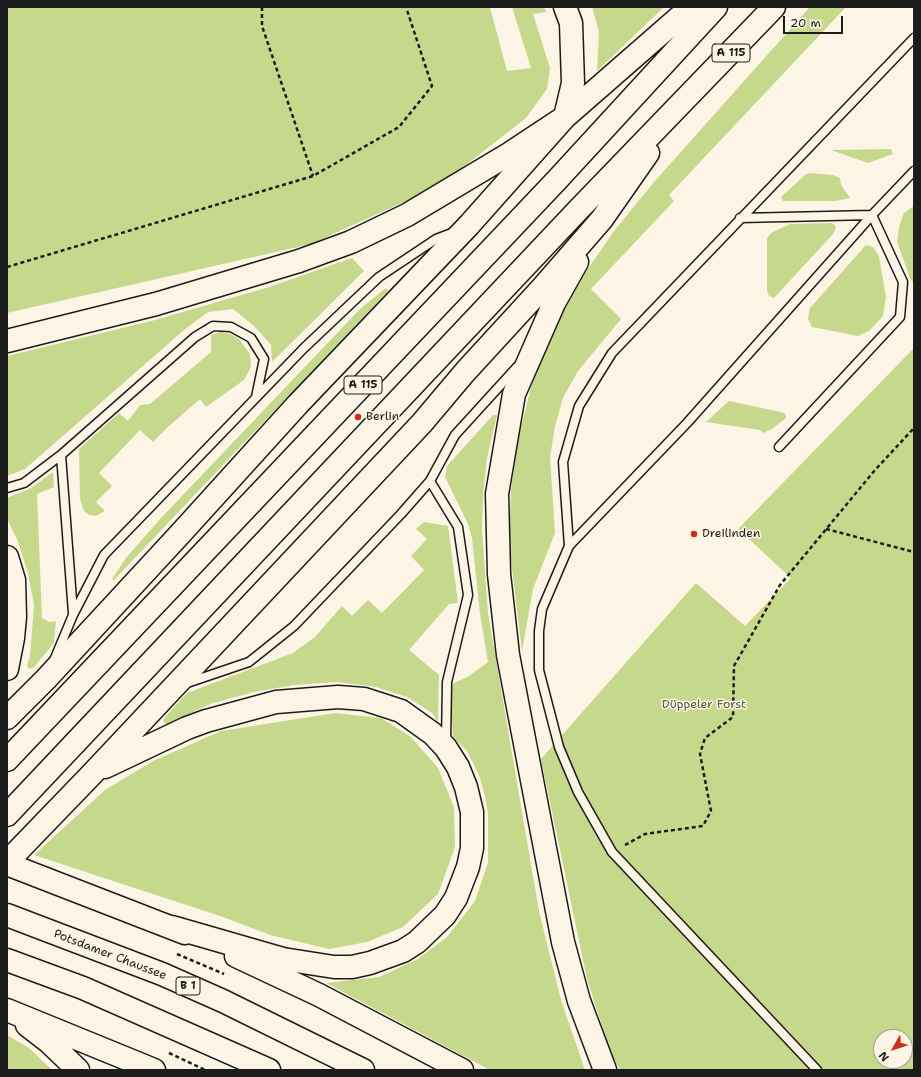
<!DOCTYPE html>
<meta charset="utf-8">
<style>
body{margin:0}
#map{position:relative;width:921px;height:1077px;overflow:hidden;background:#fcf5e5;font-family:"Shantell Sans",sans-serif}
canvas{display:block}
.frame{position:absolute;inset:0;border:8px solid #1c1c1c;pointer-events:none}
.north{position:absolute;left:873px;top:1029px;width:40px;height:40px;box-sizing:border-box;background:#fcf5e5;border:1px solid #a29e95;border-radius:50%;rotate:231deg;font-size:11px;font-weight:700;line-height:16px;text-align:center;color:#1c1c1c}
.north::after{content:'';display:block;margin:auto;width:14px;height:18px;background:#c8321e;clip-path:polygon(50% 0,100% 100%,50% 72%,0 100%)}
.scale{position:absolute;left:783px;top:16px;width:60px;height:18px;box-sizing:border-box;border:2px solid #1c1c1c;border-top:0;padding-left:5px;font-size:12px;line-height:14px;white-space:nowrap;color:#1c1c1c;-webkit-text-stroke:3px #fcf5e5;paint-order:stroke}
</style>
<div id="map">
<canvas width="921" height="1077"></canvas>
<div class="frame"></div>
<div class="north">N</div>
<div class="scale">20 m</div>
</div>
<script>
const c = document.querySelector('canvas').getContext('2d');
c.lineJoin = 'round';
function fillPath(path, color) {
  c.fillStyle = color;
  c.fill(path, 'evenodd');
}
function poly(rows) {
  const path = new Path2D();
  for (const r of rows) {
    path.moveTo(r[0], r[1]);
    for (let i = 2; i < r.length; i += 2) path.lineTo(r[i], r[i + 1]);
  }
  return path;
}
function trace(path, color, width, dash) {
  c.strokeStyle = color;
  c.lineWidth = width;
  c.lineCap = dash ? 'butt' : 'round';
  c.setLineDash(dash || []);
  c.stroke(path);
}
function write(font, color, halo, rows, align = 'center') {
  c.font = font + ' "Shantell Sans",sans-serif';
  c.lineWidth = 3;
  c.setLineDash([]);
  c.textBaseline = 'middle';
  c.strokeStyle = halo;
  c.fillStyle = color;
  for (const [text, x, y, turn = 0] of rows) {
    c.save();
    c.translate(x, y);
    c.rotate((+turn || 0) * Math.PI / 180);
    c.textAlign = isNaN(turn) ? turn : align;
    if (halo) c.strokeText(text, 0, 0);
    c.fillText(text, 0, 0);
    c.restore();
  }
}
fillPath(poly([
 [7,7,490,7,507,71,531,68,512,7,544,7,546,12,533,14,550,68,547,89,526,118,439,186,311,244,7,313],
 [592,7,664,7,597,71,599,32],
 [810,7,846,7,669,195,674,201,591,289,621,319,578,371,563,398,555,426,550,457,555,533,533,589,522,651,509,544,511,490,519,436,531,387,550,334,579,282,614,231,654,182],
 [891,149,893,154,868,163,831,150],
 [809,173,833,175,840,178,841,185,850,198,835,201,783,201,781,197,805,175],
 [914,206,914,283,910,278,897,242,899,227,904,213],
 [832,223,836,226,834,233,774,298,769,296,767,290,767,238,771,233,790,224],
 [866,245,873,247,879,256,886,297,883,316,869,331,858,336,812,327,808,319,810,308],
 [352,258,364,271,272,362,271,345,254,326,233,309,208,312,184,330,25,469,7,476,7,356,155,320,269,287],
 [386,288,388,291,384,295,114,580,112,579,126,558,161,518,361,308],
 [220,332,231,334,239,339,250,354,251,367,244,380,206,407,200,399,169,426,153,442,140,430,99,473,112,486,96,502,105,511,96,516,89,515,84,511,80,499,79,449,119,413,128,421,140,405,150,404,211,352,211,335],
 [914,348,914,1070,620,1070,610,1051,587,979,541,759,696,583,745,626,791,578,738,529],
 [881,1037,905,1037,905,1061,881,1061],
 [729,401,785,413,786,418,772,429,763,433,760,430,706,422],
 [493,415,497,415,487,458,483,495,482,530,488,613,539,911,561,1000,585,1070,490,1070,326,983,379,977,418,959,447,937,475,901,488,863,488,813,485,796,479,775,467,751,453,737,450,685,469,676,488,662,480,614,472,538,468,524,445,477,447,466],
 [53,472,54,487,37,494,42,618,49,622,56,621,54,643,34,667,29,669,27,665,30,656,34,605,28,573,17,539,7,519,7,498,31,488],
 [424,522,448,526,458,603,449,604,409,650,439,675,438,722,432,713,407,697,376,687,338,682,294,685,254,692,213,703,166,724,164,722,163,720,166,716,187,693,293,653,315,637,342,606,352,616,368,600,382,613,424,570,411,556,427,539,416,529],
 [335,713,381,718,410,736,438,768,454,807,455,847,438,894,403,927,367,942,329,949,270,935,223,917,34,855,105,790,153,761,221,731],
 [7,1035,29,1048,52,1070,7,1070]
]), '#c6d88c');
const lane = poly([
 [740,218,872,215,903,282,900,317,779,447],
 [61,455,73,613],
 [7,488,24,483,61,455,195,337,213,326,231,327,251,338,264,359,256,397],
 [569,546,563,462,579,406,612,353,914,38],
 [55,658,73,615,104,555,304,348,379,277,436,239,452,233],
 [187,683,249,662,294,626,401,514,430,481],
 [446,743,447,682,468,595,458,527,430,481,455,435,517,367],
 [817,1070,612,852,578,792,559,747,539,670,539,631,542,609,569,546,687,423,872,215,914,171]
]);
const primary = poly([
 [7,915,162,974,223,1001,363,1070],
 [7,960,83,988,269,1070]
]);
const highway = poly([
 [577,262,554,303,514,394,497,494,499,574,508,655,563,942,579,1001,605,1070],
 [7,341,156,304,299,261,351,242,407,215,509,154,565,117,573,83,571,23,565,7],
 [7,557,14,580,15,617,13,638,7,669],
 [7,718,46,679,181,533,298,404,469,225,565,117,691,7],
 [7,760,556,181,716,7],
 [105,767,187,728,206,721,276,702,338,697,364,699,401,711,433,734,446,748,458,767,466,787,472,812,472,848,468,867,456,898,445,915,417,942,403,951,370,963,352,967,334,967,283,959,172,927],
 [7,815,580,208,774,7],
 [7,862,92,774,422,423,465,372,543,287,602,219,648,153],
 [7,864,185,933],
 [236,956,319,995,462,1070],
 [7,1010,154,1070],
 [27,1025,49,1042,78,1070]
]);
trace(lane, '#1c1c1c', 11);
trace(primary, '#1c1c1c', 25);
trace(highway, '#1c1c1c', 25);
trace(poly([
 [262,7,262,26,313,176],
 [7,267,313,176,399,127,432,86,406,7],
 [826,529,914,552],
 [625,845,645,834,703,826,711,811,700,754,705,738,733,717,734,666,780,585,875,470,914,428],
 [177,954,224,974],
 [169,1053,205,1070]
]), '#1c1c1c', 2.5, [4, 3]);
trace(lane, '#fcf5e5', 8);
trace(primary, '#fcf5e5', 22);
trace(highway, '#fcf5e5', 22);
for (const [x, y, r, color] of [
 [358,417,4,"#c8321e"],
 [694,534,4,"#c8321e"]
]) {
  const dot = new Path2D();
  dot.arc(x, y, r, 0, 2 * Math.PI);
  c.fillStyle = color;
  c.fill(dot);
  trace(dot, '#fcf5e5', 1.5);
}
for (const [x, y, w] of [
 [731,53,38],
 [363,385,38],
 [188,986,24]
]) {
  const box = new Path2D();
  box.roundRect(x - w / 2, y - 9, w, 18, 3);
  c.fillStyle = '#fcf5e5';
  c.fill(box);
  trace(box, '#1c1c1c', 1);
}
write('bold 11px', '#1c1c1c', null, [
 ["A 115",731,53],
 ["A 115",363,385],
 ["B 1",188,986]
]);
write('12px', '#1c1c1c', '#fcf5e5', [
 ["Berlin",366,417],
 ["Dreilinden",702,534]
], 'left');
write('12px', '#4f543e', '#fcf5e5', [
 ["Düppeler Forst",704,705]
]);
write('12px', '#1c1c1c', '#fcf5e5', [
 ["Potsdamer Chaussee",110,955,21]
]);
</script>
